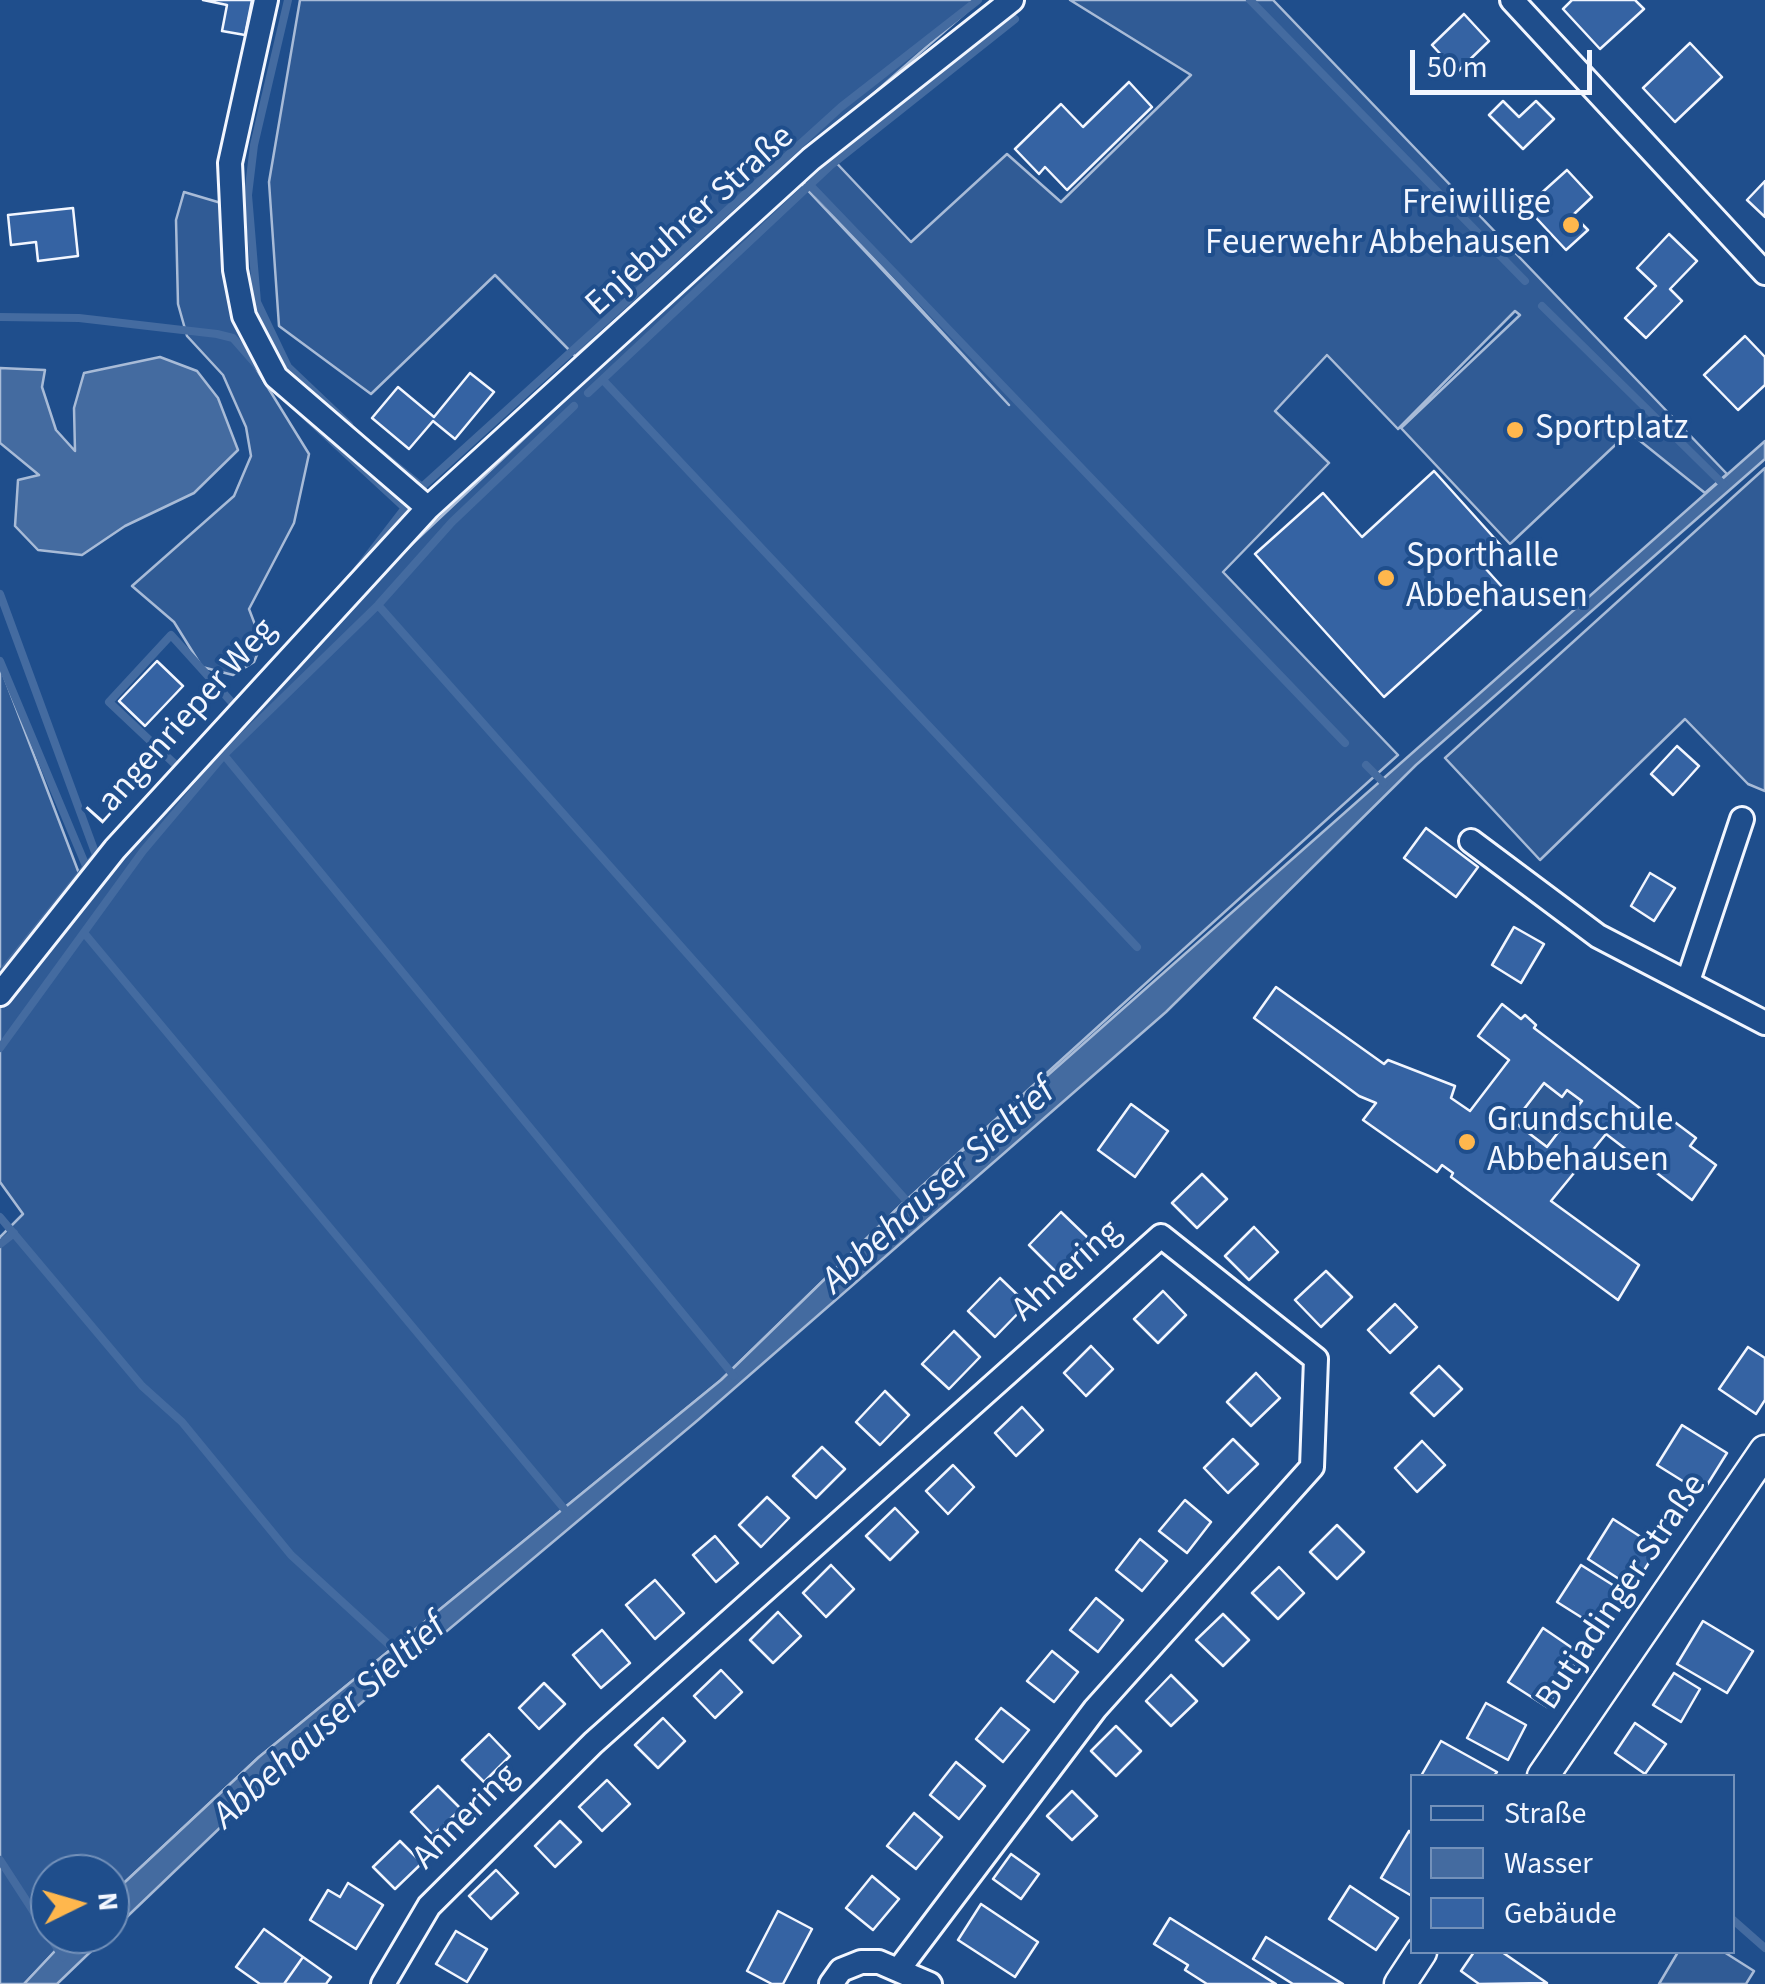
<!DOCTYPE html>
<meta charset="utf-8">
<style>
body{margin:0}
#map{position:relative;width:1765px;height:1984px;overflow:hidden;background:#1f4e8c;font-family:"Source Sans 3",sans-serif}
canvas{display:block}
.legend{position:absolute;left:1410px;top:1774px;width:325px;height:180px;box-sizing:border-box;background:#1f4e8c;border:2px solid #7391ba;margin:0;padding:12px 18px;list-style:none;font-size:30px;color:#f2f6ff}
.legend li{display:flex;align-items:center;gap:20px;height:50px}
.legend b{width:50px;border:2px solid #7391ba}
.north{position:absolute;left:30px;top:1854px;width:100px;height:100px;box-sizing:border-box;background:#1f4e8c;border:2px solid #7391ba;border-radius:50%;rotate:85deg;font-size:28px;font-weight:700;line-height:40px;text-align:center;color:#f2f6ff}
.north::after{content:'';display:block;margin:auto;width:35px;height:45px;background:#ffb74d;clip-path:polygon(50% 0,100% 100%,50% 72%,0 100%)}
.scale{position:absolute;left:1410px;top:50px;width:182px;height:45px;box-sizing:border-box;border:5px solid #f2f6ff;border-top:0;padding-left:12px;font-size:30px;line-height:35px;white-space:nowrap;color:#f2f6ff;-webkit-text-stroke:8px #1f4e8c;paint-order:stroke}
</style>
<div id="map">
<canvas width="1765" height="1984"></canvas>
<ul class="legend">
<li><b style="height:12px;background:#1f4e8c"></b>Straße</li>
<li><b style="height:28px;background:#446ba0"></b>Wasser</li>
<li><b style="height:28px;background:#3563a3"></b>Gebäude</li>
</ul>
<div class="north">N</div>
<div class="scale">50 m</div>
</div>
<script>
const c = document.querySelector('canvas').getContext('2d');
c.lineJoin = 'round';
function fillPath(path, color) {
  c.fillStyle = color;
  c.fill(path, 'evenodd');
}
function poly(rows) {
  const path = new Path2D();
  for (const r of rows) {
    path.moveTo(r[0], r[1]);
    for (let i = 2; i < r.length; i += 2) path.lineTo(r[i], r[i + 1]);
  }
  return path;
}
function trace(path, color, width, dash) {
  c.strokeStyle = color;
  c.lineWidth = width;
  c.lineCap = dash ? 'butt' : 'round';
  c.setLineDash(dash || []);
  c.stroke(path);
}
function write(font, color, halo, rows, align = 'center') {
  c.font = font + ' "Source Sans 3",sans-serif';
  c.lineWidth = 8;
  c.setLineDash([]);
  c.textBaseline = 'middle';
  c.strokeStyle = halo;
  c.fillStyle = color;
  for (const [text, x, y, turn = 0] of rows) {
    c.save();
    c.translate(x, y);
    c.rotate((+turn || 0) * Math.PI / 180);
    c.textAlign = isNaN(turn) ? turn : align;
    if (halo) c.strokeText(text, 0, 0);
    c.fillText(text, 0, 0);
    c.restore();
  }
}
const built = poly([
 [300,0,980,0,575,356,495,275,371,394,279,326,269,182,300,0],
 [1070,0,1273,0,1727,474,1705,493,1629,432,1510,544,1401,428,1520,315,1515,311,1398,429,1327,355,1275,411,1329,463,1223,572,1398,755,901,1205,721,1380,259,1757,110,1896,110,1874,50,1874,50,1934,71,1934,24,1984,0,1984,0,1237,23,1214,0,1182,0,666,80,876,356,597,798,180,1009,405,801,179,828,154,911,242,1007,154,1061,202,1191,75,1070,0],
 [184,192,221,203,236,237,246,352,309,454,294,523,249,609,262,643,254,662,233,675,202,667,174,622,132,586,234,496,251,456,246,427,223,375,187,336,178,304,176,220,184,192],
 [1765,468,1765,791,1748,784,1685,719,1540,860,1445,758,1765,468],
 [1544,1083,1561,1096,1567,1090,1582,1101,1547,1147,1514,1122,1544,1083],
 [1678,1952,1724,1952,1754,1971,1746,1984,1659,1984,1678,1952]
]);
fillPath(built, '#305b95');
trace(built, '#a8bbd7', 2.5);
const water = poly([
 [160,357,197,371,218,398,238,450,194,493,125,526,82,555,38,550,15,526,18,480,39,475,0,443,0,368,45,370,42,387,56,430,75,451,74,408,84,373,160,357],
 [1765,441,1765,459,1416,765,1166,1012,698,1420,272,1778,110,1933,110,1896,259,1757,721,1380,901,1205,1765,441],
 [71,1934,109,1934,57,1984,24,1984,71,1934]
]);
fillPath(water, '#446ba0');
trace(water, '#a8bbd7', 2.5);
trace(poly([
 [288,0,254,145,248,195,257,302,288,367,349,425],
 [1250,0,1525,281],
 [811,186,1345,743],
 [1542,306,1724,485],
 [0,317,79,318,217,334,233,338,262,371],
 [603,380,1137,947],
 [588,393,831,165,1015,19],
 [288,400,405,508,358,569],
 [378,451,422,487,841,107,978,0],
 [0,594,96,855],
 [378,605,912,1207],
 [0,661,86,866],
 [224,755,734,1376],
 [1366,765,1384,783],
 [179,768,109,702,171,635,236,707],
 [85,934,571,1517],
 [0,975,97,854],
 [0,1048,143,851,224,755,378,605,452,522,574,406],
 [0,1217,142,1386,182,1422,291,1555,397,1652],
 [0,1244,14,1233],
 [0,1860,63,1957],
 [1732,1919,1765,1948]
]), '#446ba0', 8);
const building = poly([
 [203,0,252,0,245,35,222,31,227,5,203,0],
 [1572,0,1635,0,1644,9,1600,49,1563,9,1572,0],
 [1464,14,1489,41,1457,72,1432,45,1464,14],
 [1690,43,1722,77,1675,122,1643,88,1690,43],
 [1129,82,1152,107,1067,190,1045,167,1039,174,1015,149,1061,104,1083,127,1129,82],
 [1503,101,1519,117,1536,101,1554,119,1523,149,1489,115,1503,101],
 [1567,170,1592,197,1573,215,1588,230,1566,250,1526,207,1567,170],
 [1765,181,1765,217,1747,200,1765,181],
 [73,208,78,256,38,261,36,242,11,245,8,215,73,208],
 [1669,234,1697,261,1670,289,1682,301,1646,338,1625,318,1656,286,1637,268,1669,234],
 [1745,336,1765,357,1765,385,1738,410,1704,375,1745,336],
 [470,373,494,392,455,439,433,421,409,449,372,418,398,387,434,417,470,373],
 [1434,471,1505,550,1485,568,1504,589,1384,697,1255,554,1323,493,1362,537,1434,471],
 [157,661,183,686,145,726,119,701,157,661],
 [1677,746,1699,766,1673,795,1651,774,1677,746],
 [1426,828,1478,867,1456,897,1404,858,1426,828],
 [1650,873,1675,888,1654,921,1631,906,1650,873],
 [1514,927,1544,944,1521,983,1492,965,1514,927],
 [1276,987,1384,1064,1388,1060,1455,1086,1451,1098,1470,1111,1509,1060,1478,1036,1502,1004,1521,1019,1525,1015,1536,1025,1534,1028,1662,1125,1668,1117,1696,1138,1690,1146,1716,1165,1692,1200,1606,1134,1551,1201,1639,1265,1618,1300,1451,1177,1453,1173,1442,1165,1437,1172,1363,1120,1376,1103,1359,1096,1254,1018,1276,987],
 [1544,1083,1562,1097,1567,1090,1582,1101,1547,1147,1514,1122,1544,1083],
 [1131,1104,1168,1131,1135,1177,1098,1150,1131,1104],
 [1202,1174,1227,1199,1197,1228,1172,1203,1202,1174],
 [1061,1212,1088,1238,1056,1272,1029,1245,1061,1212],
 [1254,1227,1278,1252,1249,1280,1225,1256,1254,1227],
 [1326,1271,1352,1297,1321,1327,1295,1300,1326,1271],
 [1000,1278,1027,1304,995,1337,968,1311,1000,1278],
 [1163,1291,1186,1315,1158,1343,1134,1319,1163,1291],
 [1395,1304,1417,1327,1390,1353,1368,1330,1395,1304],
 [954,1331,980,1357,949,1389,922,1364,954,1331],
 [1091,1346,1113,1369,1086,1396,1064,1373,1091,1346],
 [1748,1347,1765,1358,1765,1400,1756,1414,1719,1389,1748,1347],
 [1439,1366,1462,1389,1434,1416,1411,1393,1439,1366],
 [1256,1373,1280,1398,1251,1426,1227,1402,1256,1373],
 [885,1391,909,1415,880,1445,856,1422,885,1391],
 [1022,1407,1043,1430,1016,1456,995,1433,1022,1407],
 [1682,1425,1727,1453,1702,1493,1657,1465,1682,1425],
 [1233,1439,1258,1464,1228,1493,1204,1468,1233,1439],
 [1422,1441,1445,1465,1417,1492,1395,1468,1422,1441],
 [822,1447,845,1469,816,1498,793,1476,822,1447],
 [953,1465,974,1487,948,1514,926,1491,953,1465],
 [767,1497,789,1518,761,1547,739,1525,767,1497],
 [1185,1500,1211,1522,1187,1553,1159,1531,1185,1500],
 [895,1508,918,1532,890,1560,866,1536,895,1508],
 [1613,1519,1658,1548,1633,1588,1588,1559,1613,1519],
 [1337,1525,1364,1552,1337,1579,1310,1552,1337,1525],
 [715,1536,738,1563,716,1582,693,1555,715,1536],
 [1140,1539,1167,1561,1142,1591,1116,1570,1140,1539],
 [831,1565,854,1589,826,1617,803,1593,831,1565],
 [1581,1565,1624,1592,1600,1629,1557,1602,1581,1565],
 [1279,1567,1304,1593,1278,1619,1252,1593,1279,1567],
 [655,1580,684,1613,655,1639,626,1605,655,1580],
 [1096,1598,1123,1620,1098,1652,1070,1630,1096,1598],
 [778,1612,801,1636,773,1663,750,1640,778,1612],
 [1223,1614,1249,1640,1223,1666,1196,1640,1223,1614],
 [1703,1621,1753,1651,1727,1693,1677,1664,1703,1621],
 [1543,1628,1581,1654,1547,1707,1508,1682,1543,1628],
 [602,1630,630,1663,601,1688,573,1655,602,1630],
 [1052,1651,1078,1672,1054,1702,1027,1681,1052,1651],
 [721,1670,742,1692,715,1718,694,1696,721,1670],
 [1674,1673,1700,1689,1681,1722,1653,1705,1674,1673],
 [1171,1675,1197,1701,1171,1726,1146,1701,1171,1675],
 [544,1683,565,1704,539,1729,519,1708,544,1683],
 [1486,1703,1526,1725,1508,1760,1467,1738,1486,1703],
 [1001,1708,1029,1730,1003,1762,976,1739,1001,1708],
 [663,1718,685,1741,658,1768,635,1745,663,1718],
 [1635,1723,1666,1744,1645,1774,1615,1753,1635,1723],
 [1116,1726,1141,1751,1116,1776,1091,1751,1116,1726],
 [489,1734,510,1756,484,1782,462,1760,489,1734],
 [1441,1741,1497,1772,1494,1776,1421,1776,1441,1741],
 [956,1762,985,1786,959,1819,930,1795,956,1762],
 [607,1780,630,1804,602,1831,579,1807,607,1780],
 [438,1786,461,1809,433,1835,411,1812,438,1786],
 [1072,1791,1097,1816,1072,1840,1047,1816,1072,1791],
 [914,1813,942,1837,916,1869,887,1846,914,1813],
 [560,1821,581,1842,555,1867,535,1846,560,1821],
 [1409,1831,1412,1834,1412,1896,1381,1878,1409,1831],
 [400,1841,422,1863,395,1889,373,1867,400,1841],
 [1011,1854,1039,1874,1021,1899,993,1879,1011,1854],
 [496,1870,518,1893,491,1919,469,1896,496,1870],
 [872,1876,899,1899,873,1930,846,1908,872,1876],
 [348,1883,383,1905,356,1949,310,1920,328,1890,340,1897,348,1883],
 [1350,1886,1398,1918,1376,1950,1329,1919,1350,1886],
 [981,1904,1038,1942,1015,1977,958,1940,981,1904],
 [778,1911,812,1929,783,1984,772,1984,747,1971,778,1911],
 [1170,1918,1276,1984,1207,1984,1185,1970,1188,1965,1154,1944,1170,1918],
 [264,1929,303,1957,284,1984,260,1984,236,1967,264,1929],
 [456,1931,487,1949,467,1982,436,1964,456,1931],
 [1266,1937,1343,1984,1293,1984,1253,1959,1266,1937],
 [1474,1952,1502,1952,1547,1983,1479,1984,1461,1971,1474,1952],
 [303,1957,331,1977,326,1984,284,1984,303,1957]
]);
fillPath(building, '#3563a3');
trace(building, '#f2f6ff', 2.5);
const street = poly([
 [266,0,230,163,235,270,244,316,276,377,428,508],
 [1512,0,1765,273],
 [1471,841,1598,936,1765,1023],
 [1688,981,1742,819],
 [0,994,115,849,428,508,811,159,1012,0],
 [383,1984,429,1906,593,1743,1161,1236,1316,1359,1312,1467,1095,1709,899,1969],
 [831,1984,841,1970,861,1962,879,1962,930,1984]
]);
const secondary = poly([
 [1543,1776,1765,1451],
 [1400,1984,1421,1952]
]);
trace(street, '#f2f6ff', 28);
trace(secondary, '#f2f6ff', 35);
trace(street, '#1f4e8c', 22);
trace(secondary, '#1f4e8c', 30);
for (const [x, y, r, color] of [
 [1571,225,10,"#ffb74d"],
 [1515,430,10,"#ffb74d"],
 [1386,578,10,"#ffb74d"],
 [1467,1142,10,"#ffb74d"]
]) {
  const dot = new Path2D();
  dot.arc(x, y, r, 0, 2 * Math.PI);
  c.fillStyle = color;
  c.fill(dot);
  trace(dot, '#1f4e8c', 4);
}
write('35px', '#f2f6ff', '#1f4e8c', [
 ["Freiwillige",1551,205,"right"],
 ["Feuerwehr Abbehausen",1551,245,"right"],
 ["Sportplatz",1535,430],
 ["Sporthalle",1406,558],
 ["Abbehausen",1406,598],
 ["Grundschule",1487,1122],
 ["Abbehausen",1487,1162]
], 'left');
write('35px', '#f2f6ff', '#1f4e8c', [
 ["Enjebuhrer Straße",691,222,-42],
 ["Langenrieper Weg",183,723,-48],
 ["Ahnering",1068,1272,-42],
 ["Butjadinger Straße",1623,1593,-56],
 ["Ahnering",467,1818,-45]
]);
write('italic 38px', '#f2f6ff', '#1f4e8c', [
 ["Abbehauser Sieltief",940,1188,-42],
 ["Abbehauser Sieltief",331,1723,-42]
]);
</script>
